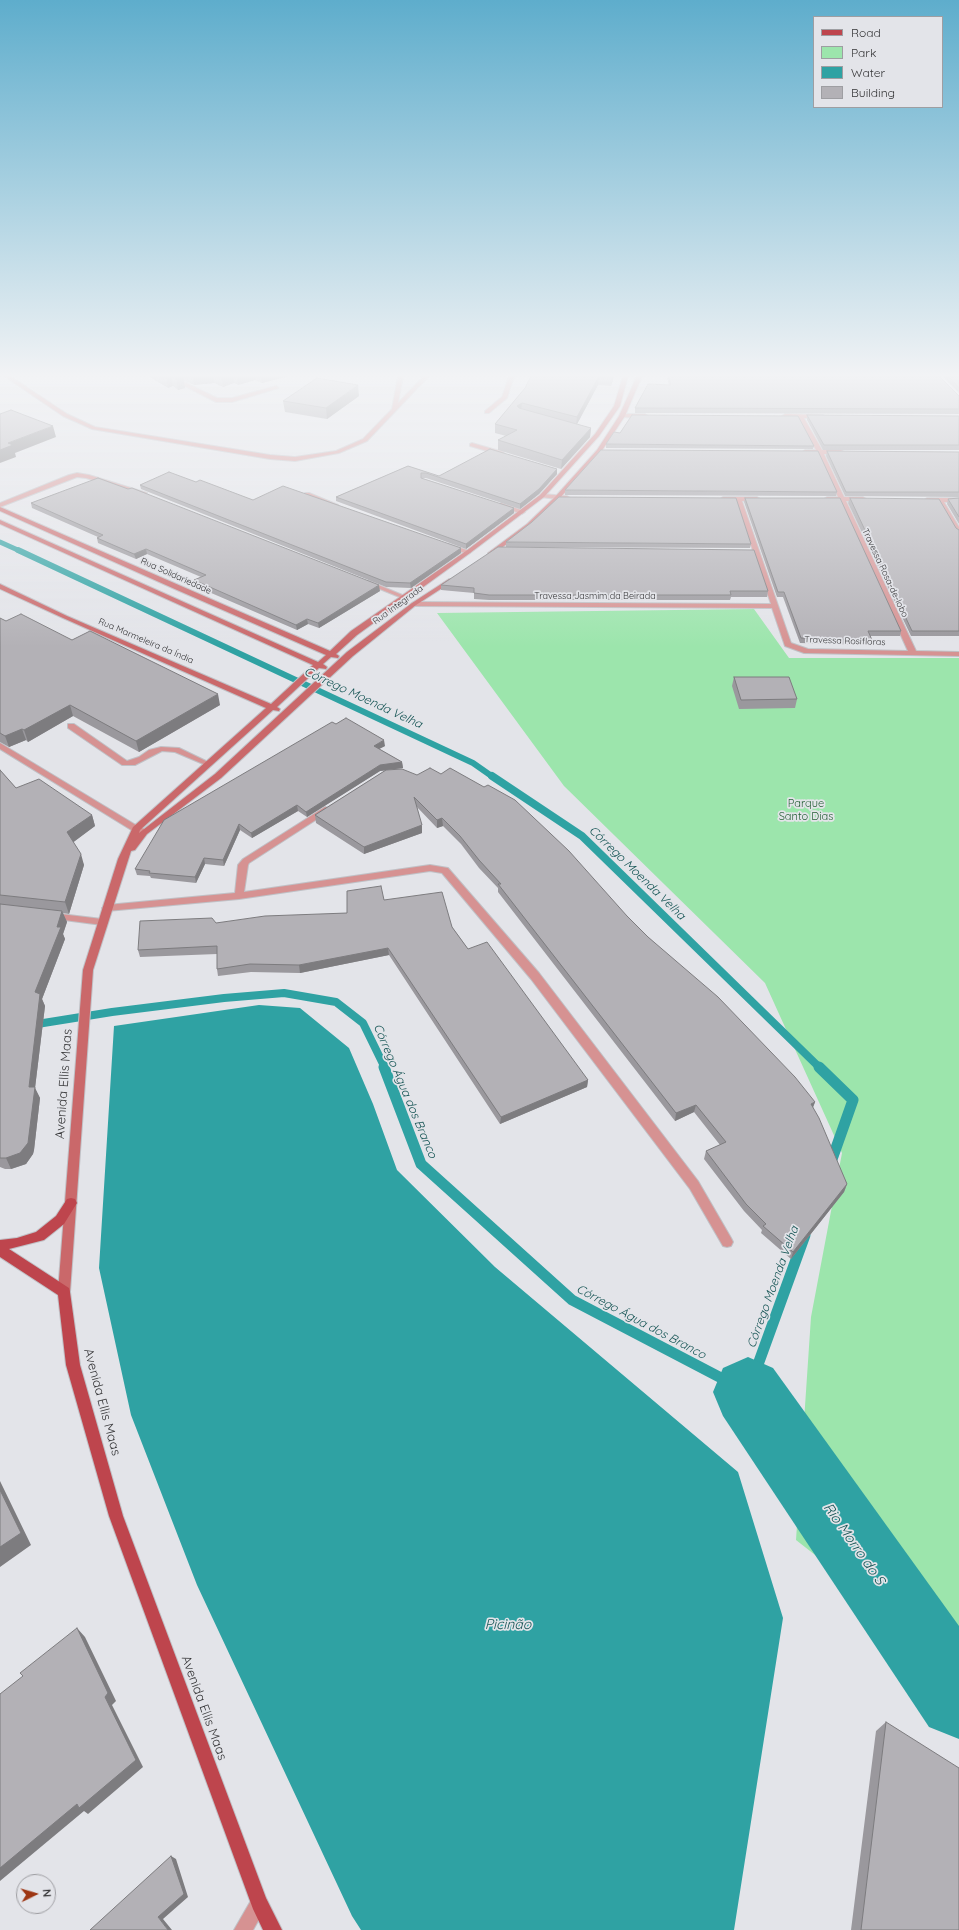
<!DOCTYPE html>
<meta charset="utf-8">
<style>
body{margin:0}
#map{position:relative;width:959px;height:1930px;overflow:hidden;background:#e3e4e9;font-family:Quicksand,sans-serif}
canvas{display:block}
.legend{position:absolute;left:813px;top:16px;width:130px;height:92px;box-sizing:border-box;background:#e3e4e9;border:1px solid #9e9ea2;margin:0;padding:5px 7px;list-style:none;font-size:12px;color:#363638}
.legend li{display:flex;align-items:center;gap:8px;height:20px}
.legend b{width:20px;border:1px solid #9e9ea2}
.north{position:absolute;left:16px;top:1874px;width:40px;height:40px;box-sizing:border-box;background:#e3e4e9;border:1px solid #9e9ea2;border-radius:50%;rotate:85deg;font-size:11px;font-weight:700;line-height:16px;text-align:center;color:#363638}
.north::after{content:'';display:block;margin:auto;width:14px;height:18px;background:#9d3613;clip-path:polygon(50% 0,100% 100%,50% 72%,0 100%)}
</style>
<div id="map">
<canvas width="959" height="1930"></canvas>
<ul class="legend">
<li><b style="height:5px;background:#be454d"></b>Road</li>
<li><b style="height:11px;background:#9ce5ac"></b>Park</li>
<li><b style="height:11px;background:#2fa2a3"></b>Water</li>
<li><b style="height:11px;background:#b3b1b6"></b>Building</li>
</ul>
<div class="north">N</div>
</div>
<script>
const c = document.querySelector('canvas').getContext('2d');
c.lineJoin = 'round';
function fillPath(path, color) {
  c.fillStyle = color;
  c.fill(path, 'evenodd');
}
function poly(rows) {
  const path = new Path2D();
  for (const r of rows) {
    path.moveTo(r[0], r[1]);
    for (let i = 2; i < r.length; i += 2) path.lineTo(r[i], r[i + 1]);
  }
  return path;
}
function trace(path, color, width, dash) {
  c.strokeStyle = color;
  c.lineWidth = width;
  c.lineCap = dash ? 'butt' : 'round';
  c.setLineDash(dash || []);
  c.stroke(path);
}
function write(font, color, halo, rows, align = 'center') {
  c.font = font + ' Quicksand,sans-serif';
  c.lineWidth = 3.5;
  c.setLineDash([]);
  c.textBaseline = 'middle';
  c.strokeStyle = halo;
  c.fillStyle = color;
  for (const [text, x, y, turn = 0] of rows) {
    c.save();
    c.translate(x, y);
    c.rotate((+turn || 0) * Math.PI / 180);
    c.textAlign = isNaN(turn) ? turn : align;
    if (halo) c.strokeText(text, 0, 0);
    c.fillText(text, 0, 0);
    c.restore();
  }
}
fillPath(poly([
 [754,609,789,658,959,658,959,1668,796,1540,811,1317,842,1153,765,983,564,786,437,613]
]), '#9ce5ac');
fillPath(poly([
 [259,1005,300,1008,349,1048,373,1104,397,1170,495,1267,738,1472,783,1618,734,1930,361,1930,352,1916,197,1585,131,1415,99,1268,114,1026]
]), '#2fa2a3');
trace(poly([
 [0,542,20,551]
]), '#2fa2a3', 5);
trace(poly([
 [18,550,473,763,493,777]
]), '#2fa2a3', 6);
trace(poly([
 [492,776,582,836,820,1068],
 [31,1025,112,1012,224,998,284,993,336,1002,363,1023,385,1068]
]), '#2fa2a3', 8);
trace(poly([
 [384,1067,421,1164,572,1300,748,1392,805,1235],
 [819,1067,853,1100,830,1165]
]), '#2fa2a3', 11);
fillPath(poly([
 [748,1357,773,1368,959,1626,959,1739,929,1727,723,1416,713,1392,723,1368,748,1357]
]), '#2fa2a3');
const lane = poly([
 [4,376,10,376,67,414,95,427,270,455,295,457,336,451,363,439,392,409,398,376,403,376,398,403,424,376,429,376,367,441,339,453,295,461,270,459,92,429,63,416,4,376],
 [165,376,172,376,217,398,232,398,276,386,279,388,232,402,216,402,165,376],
 [509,376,514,376,507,398,489,413,485,413,485,411,502,397,509,376],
 [68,724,74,724,127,761,139,757,149,750,161,747,179,748,212,764,208,766,175,752,162,751,135,765,122,765,68,728,68,724]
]);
const street = poly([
 [622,414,645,414,648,416,645,418,620,417,619,416,622,414],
 [785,414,823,415,824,416,821,418,804,418,822,450,841,450,844,452,841,454,824,454,844,497,863,497,866,499,863,501,846,501,916,651,959,652,959,656,804,653,785,646,772,608,414,606,411,604,414,602,771,604,736,501,723,501,720,499,723,497,757,497,760,499,759,500,742,501,791,643,808,649,908,651,840,501,827,501,824,499,827,497,838,497,818,454,805,454,802,452,805,450,816,450,798,418,783,417,782,416,785,414],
 [472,443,503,452,504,453,501,455,470,446,470,444,472,443],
 [77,473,89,475,147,493,144,495,86,478,77,477,0,507,0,503,69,475,77,473],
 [305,493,309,493,338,505,333,506,305,495,305,493],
 [542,494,567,496,570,498,567,500,540,497,540,495,542,494],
 [959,498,959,502,944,502,959,527,959,534,956,532,938,502,927,502,924,500,927,498,959,498],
 [501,503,524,511,525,512,522,514,499,506,498,505,501,503],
 [448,544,470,551,471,552,468,554,446,547,446,545,448,544],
 [365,581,369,581,407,597,402,598,365,583,365,581],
 [0,743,139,827,147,830,148,832,144,835,133,831,0,749,0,743],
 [325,807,328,808,329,810,328,812,249,863,248,865,244,892,430,865,448,868,539,973,698,1181,731,1238,733,1242,731,1246,727,1247,723,1246,690,1189,531,979,442,873,430,871,239,899,107,911,102,908,107,905,235,893,238,865,243,859,325,807],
 [52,913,102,919,107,922,102,925,49,918,47,916,49,914,52,913],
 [259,1894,265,1897,268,1903,253,1930,234,1930,253,1897,259,1894]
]);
const secondary = poly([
 [623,376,628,376,620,406,599,436,544,497,470,553,357,635,336,654,339,656,338,658,331,657,323,664,327,667,326,669,319,668,277,707,280,709,279,711,273,710,140,830,139,833,215,774,347,652,412,603,449,579,453,579,453,581,416,605,353,656,221,778,147,834,135,850,131,851,93,970,70,1292,69,1296,64,1298,59,1296,58,1292,83,970,118,859,133,827,266,708,63,618,0,589,0,584,67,616,271,704,313,665,0,524,0,520,318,662,326,655,177,590,0,511,0,507,330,651,351,631,466,551,540,495,595,434,614,406,623,376],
 [637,376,642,376,625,416,601,452,559,499,531,526,492,555,488,555,488,553,527,524,555,497,597,450,619,416,637,376]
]);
const primary = poly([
 [71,1198,75,1199,77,1203,64,1224,44,1240,9,1249,69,1288,70,1292,80,1365,123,1516,266,1898,282,1930,263,1930,253,1909,109,1516,66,1365,58,1295,0,1257,0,1240,17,1238,36,1232,56,1216,67,1199,71,1198]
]);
trace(lane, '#c0c1c6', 2);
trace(street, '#c0c1c6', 2);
trace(secondary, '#c0c1c6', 2);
trace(primary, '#c0c1c6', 2);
fillPath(lane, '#d69292');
fillPath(street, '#d69292');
fillPath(secondary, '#ca686a');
fillPath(primary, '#be454d');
fillPath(poly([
 [148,376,289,376,262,383,255,380,238,385,234,383,223,387,214,383,194,385,183,380,185,388,178,390,173,386,168,388],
 [531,376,614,376,611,386,598,385,577,424,591,428,590,437,561,469,498,450,498,440,506,436,495,433,495,424,525,388],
 [668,376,939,376,959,396,959,414,635,413,635,408,669,385,667,378],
 [942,376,959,376,959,393],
 [359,396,327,419,285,412,283,401],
 [807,415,959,416,959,450,823,450,807,420],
 [606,444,814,446,813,449,606,448],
 [827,451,959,452,959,497,845,496,826,456],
 [408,466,439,476,557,474,539,494,520,509,426,478,422,478,514,513,466,549,336,501,336,497],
 [196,482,253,500,461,548,461,553,411,588,386,587,141,489,140,485],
 [565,490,837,492,836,496,565,495],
 [745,498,901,631,900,636,870,636,872,640,871,645,800,643,783,597,777,597,744,502],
 [850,498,956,528,959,530,959,636,911,636,848,503],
 [959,498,959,524,947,504,948,499],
 [31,503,380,591,319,628,308,624,297,630,195,586,194,580,201,577,147,554,136,559,98,543,97,538,98,537,32,508],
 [506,542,751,544,750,548,506,547],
 [441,585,768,591,767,597,731,597,730,600,489,600,474,599,474,593,441,590],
 [0,618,6,621,72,640,220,705,139,752,73,716,28,742,26,740,9,747,0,742],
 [734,677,797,699,795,708,739,709,732,686],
 [336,724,385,746,379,749,402,762,403,768,380,771,307,817,298,811,252,838,240,830,224,866,205,864,196,883,151,878,150,876,137,875,135,869],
 [0,770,16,788,92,815,95,826,73,842,84,865,69,914,63,913,67,922,63,934,65,939,42,999,45,1006,35,1088,40,1098,34,1150,33,1154,26,1164,11,1169,5,1169,0,1167],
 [386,770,627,916,815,1102,813,1108,847,1184,844,1192,791,1259,761,1233,762,1230,744,1211,704,1159,706,1151,720,1145,694,1112,675,1121,498,892,498,888,479,868,461,844,443,826,437,828,417,807,422,833,364,854,316,823,315,815],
 [384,900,452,927,468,949,588,1080,587,1087,500,1124,389,955,300,973,251,972,218,976,217,969,217,954,140,957,138,950,216,923,347,913],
 [886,1722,959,1930,851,1930,876,1731]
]), '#9a989d');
fillPath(poly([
 [166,376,171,376,173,386,168,388],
 [178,376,183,376,185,388,178,390,176,377],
 [193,376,213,376,214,383,194,385],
 [221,376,233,376,234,383,223,387],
 [237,376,254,376,255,380,238,385],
 [261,376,289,376,262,383],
 [599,376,598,385,576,426,577,417],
 [612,376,614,376,611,386],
 [358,385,359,396,327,419,326,408],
 [522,403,521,412,517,406],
 [53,426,56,437,15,453,16,457,0,463,0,450,8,443],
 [591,428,590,437,561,469,562,460],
 [557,469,557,474,539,494,520,509,520,504],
 [514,508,514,513,466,549,466,544],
 [461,548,461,553,411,588,410,583],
 [146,549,147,554,136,559,134,554],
 [379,585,380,591,319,628,318,623],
 [307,619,308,624,297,630,296,625],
 [218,694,220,705,139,752,136,741],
 [70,705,73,716,28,742,24,730],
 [22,729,26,740,9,747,5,736],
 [384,740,385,746,375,751,374,746],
 [402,762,403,768,380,771,307,817,306,812,380,765],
 [297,805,298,811,252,838,251,833],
 [92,815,95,826,71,844,67,832],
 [442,818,443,826,437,828,437,820],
 [239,824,240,830,224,866,223,860],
 [422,825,422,833,364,854,364,847],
 [81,854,84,865,69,914,65,902],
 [204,858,205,864,196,883,195,877],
 [62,911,67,922,63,934,65,939,42,999,45,1006,35,1088,40,1098,34,1150,33,1154,26,1164,11,1169,6,1158,29,1087,35,992],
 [388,948,389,955,300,973,299,965],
 [588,1080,587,1087,500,1124,501,1117],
 [815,1102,812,1109,811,1104],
 [696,1105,694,1112,675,1121,676,1113],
 [847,1184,844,1192,791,1259,793,1252],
 [0,1481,31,1545,0,1567],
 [77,1628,85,1637,116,1701,112,1705,143,1767,88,1814,84,1811,0,1881,0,1868,105,1697],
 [171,1856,176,1859,188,1897,163,1919,172,1930,168,1930,158,1917]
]), '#7d7c7f');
const building = poly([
 [531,376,599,376,577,417,522,403,517,406,519,408,591,428,562,460,498,440,517,430,495,424,525,388,531,376],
 [668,376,939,376,959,396,959,409,635,408,648,384,671,385,668,376],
 [948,376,959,376,959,388,948,376],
 [317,378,358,385,326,408,283,401,317,378],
 [11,410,53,426,8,443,13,445,0,450,0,414,11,410],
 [632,415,798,416,814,446,606,444,614,432,620,433,632,415],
 [807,415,959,416,959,445,824,445,807,415],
 [490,449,557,469,539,489,520,504,426,473,421,473,421,478,514,508,466,544,336,497,408,466,439,476,490,449],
 [601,450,818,451,837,492,565,490,601,450],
 [827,451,959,452,959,492,846,492,827,451],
 [169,472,196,482,200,480,253,500,283,486,461,548,410,583,386,582,140,485,169,472],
 [98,478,128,489,132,488,379,585,318,623,307,619,296,625,194,580,206,575,146,549,134,554,97,538,103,535,31,503,98,478],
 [559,497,736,498,751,544,506,542,532,522,559,497],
 [745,498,840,498,901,631,868,631,872,640,801,638,784,592,778,592,745,498],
 [850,498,939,499,956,528,959,530,959,631,912,631,850,498],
 [959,498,959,517,948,499,959,498],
 [498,547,754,550,768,591,730,591,731,595,489,595,474,593,474,588,441,585,498,547],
 [21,614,72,640,90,631,218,694,136,741,70,705,24,730,22,729,5,736,0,733,0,618,6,621,21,614],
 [734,677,789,677,797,699,741,700,734,677],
 [346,718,384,740,374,746,402,762,380,765,306,812,297,805,251,833,239,824,223,860,204,858,195,877,149,873,150,871,135,869,164,820,332,722,336,724,346,718],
 [430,768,441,774,450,768,484,787,488,785,515,800,569,851,627,916,648,937,718,997,795,1077,815,1102,811,1104,819,1118,847,1184,793,1252,763,1226,766,1224,746,1204,706,1151,726,1142,696,1105,676,1113,498,884,501,884,479,860,460,836,442,818,437,820,414,797,422,825,364,847,315,815,386,770,402,769,417,775,430,768],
 [0,770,16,788,39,779,92,815,67,832,81,854,65,902,0,895,0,770],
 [381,886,384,900,442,892,452,927,468,949,487,942,588,1080,501,1117,388,948,299,965,250,964,217,969,217,946,138,950,140,921,212,918,216,923,265,916,347,913,347,891,381,886],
 [0,904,62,911,57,927,61,927,35,992,40,994,29,1087,35,1087,28,1143,20,1153,6,1158,0,1158,0,904],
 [0,1490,21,1533,0,1547,0,1490],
 [77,1628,108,1693,105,1697,136,1760,79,1808,77,1804,0,1868,0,1694,23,1676,20,1673,77,1628],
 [886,1722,959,1768,959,1930,861,1930,886,1722],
 [171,1856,184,1894,158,1917,168,1930,90,1930,171,1856]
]);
fillPath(building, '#b3b1b6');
trace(building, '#7d7c7f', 1);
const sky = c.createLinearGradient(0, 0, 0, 647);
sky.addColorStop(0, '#5eadcc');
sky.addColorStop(0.58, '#f2f3f5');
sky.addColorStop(1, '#f2f3f500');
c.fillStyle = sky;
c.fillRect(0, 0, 959, 647);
write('9px', '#363638', '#e3e4e9', [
 ["Travessa Rosa-de-lobo",885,573,65],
 ["Rua Solidariedade",176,576,24],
 ["Travessa Jasmim da Beirada",595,596],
 ["Rua Integrada",398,605,-36],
 ["Rua Marmeleira da Índia",146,641,23],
 ["Travessa Rosifloras",845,641,2]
]);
write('11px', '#245f35', '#e3e4e9', [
 ["Parque",806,804],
 ["Santo Dias",806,817]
]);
write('italic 12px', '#155454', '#e3e4e9', [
 ["Córrego Moenda Velha",363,698,25],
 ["Córrego Moenda Velha",637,873,44],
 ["Córrego Água dos Branco",405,1091,67],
 ["Córrego Moenda Velha",773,1287,-70],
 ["Córrego Água dos Branco",641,1322,28]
]);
write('13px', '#363638', '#e3e4e9', [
 ["Avenida Ellis Maas",64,1084,-86],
 ["Avenida Ellis Maas",102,1402,75],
 ["Avenida Ellis Maas",204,1708,70]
]);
write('italic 14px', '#155454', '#e3e4e9', [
 ["Rio Morro do S",854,1544,55],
 ["Picinão",508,1625]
]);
</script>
